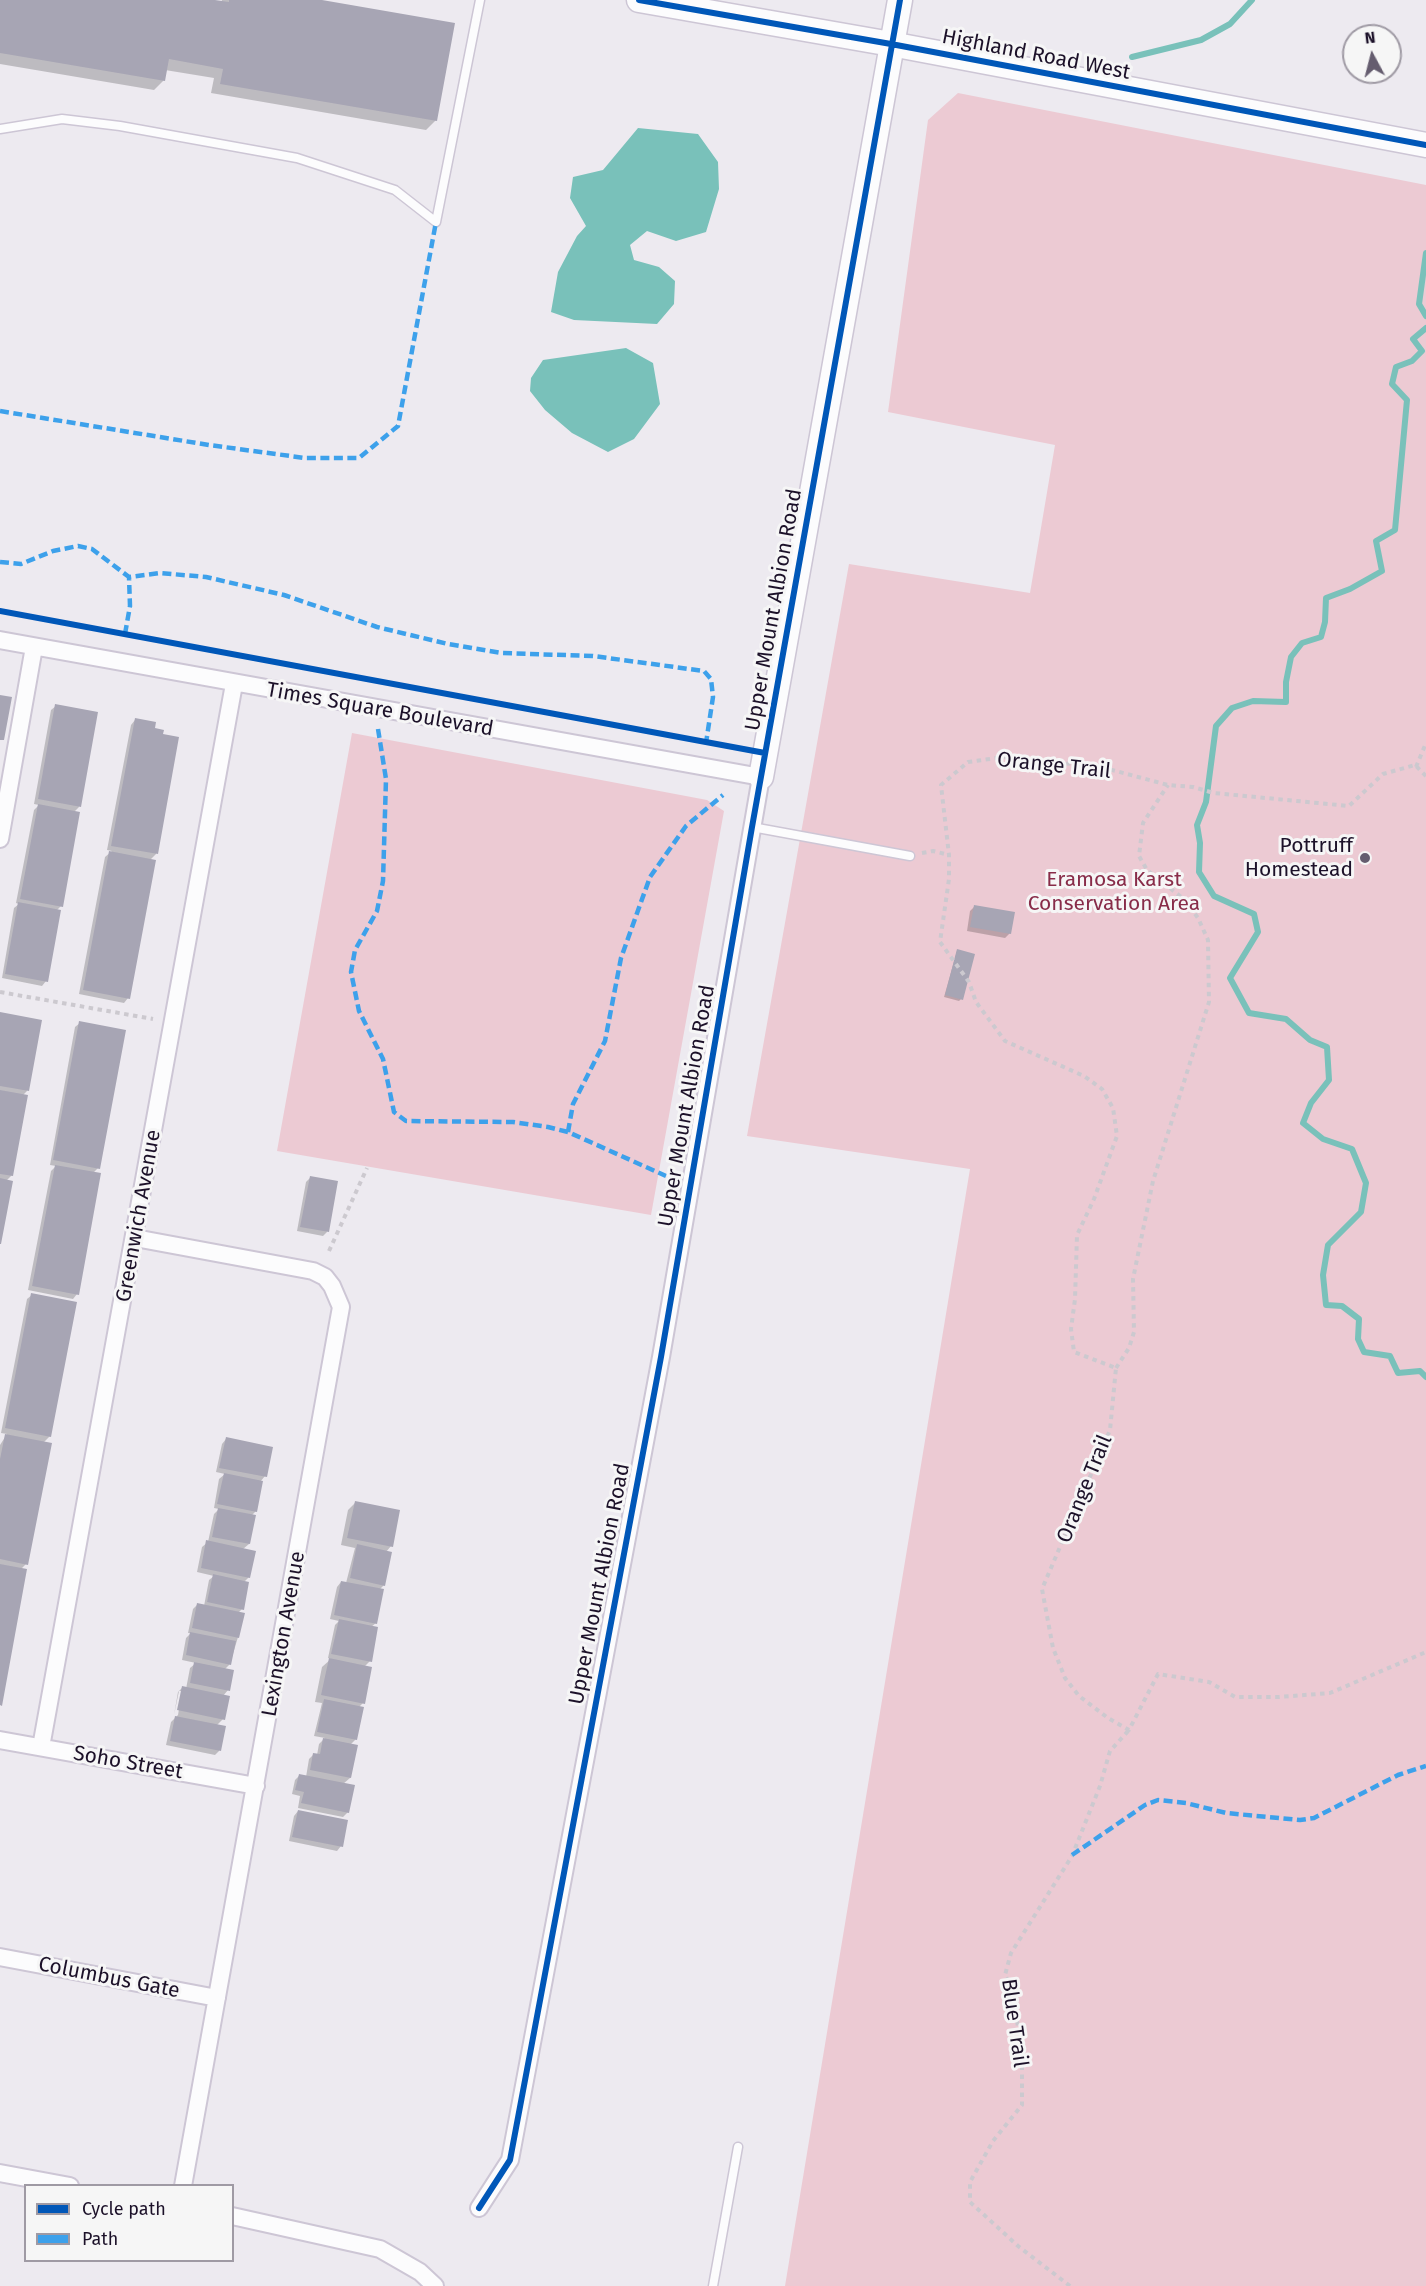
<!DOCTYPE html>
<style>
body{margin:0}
#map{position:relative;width:1426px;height:2286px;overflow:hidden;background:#edeaf0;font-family:"Fira Sans",sans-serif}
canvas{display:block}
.legend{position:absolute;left:24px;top:2184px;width:210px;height:78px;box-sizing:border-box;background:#f6f6f6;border:2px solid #9f9aa4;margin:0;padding:8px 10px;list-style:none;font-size:18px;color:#1c1129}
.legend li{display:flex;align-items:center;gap:12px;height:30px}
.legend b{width:30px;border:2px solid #9f9aa4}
.north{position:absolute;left:1342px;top:24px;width:60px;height:60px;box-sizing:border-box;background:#f6f6f6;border:2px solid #9f9aa4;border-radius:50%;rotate:353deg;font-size:16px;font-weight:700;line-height:24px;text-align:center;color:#1c1129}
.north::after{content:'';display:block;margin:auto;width:21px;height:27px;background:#655d6f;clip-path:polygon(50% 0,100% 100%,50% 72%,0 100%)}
</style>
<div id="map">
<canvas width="1426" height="2286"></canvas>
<ul class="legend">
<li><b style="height:8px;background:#0057b8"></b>Cycle path</li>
<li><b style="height:8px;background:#3da1eb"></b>Path</li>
</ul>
<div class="north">N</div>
</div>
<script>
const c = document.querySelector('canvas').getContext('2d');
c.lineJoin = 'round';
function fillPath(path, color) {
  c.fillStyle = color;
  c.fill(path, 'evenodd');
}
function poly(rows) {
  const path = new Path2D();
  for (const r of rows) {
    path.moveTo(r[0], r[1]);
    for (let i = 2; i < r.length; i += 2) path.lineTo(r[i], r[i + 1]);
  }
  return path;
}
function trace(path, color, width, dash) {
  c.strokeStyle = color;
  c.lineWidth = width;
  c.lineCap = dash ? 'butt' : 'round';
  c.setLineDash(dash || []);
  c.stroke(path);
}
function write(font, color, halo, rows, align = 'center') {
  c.font = font + ' "Fira Sans",sans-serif';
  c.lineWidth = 6;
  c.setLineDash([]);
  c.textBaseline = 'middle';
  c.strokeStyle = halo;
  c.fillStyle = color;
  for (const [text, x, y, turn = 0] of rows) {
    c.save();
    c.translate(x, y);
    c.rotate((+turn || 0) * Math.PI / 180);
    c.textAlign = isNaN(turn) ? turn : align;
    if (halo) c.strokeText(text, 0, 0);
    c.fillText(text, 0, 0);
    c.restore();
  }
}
fillPath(poly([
 [958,93,1426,185,1426,2286,785,2286,970,1169,747,1136,849,564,1030,593,1055,445,888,412,928,120],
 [352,733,707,800,724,811,651,1215,277,1151]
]), '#eccad3');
fillPath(poly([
 [638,128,698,134,718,162,719,189,706,232,676,241,647,231,630,245,634,260,659,267,675,281,674,304,657,324,574,320,551,312,558,272,577,236,586,226,570,198,573,177,603,170],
 [626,348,653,363,660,404,634,439,608,452,572,433,545,410,530,391,531,378,543,360]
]), '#79c1ba');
fillPath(poly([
 [0,0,206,0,221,3,222,0,313,0,436,120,426,130,211,93,214,78,165,70,164,80,154,90,0,64],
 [56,706,79,807,74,812,61,906,56,911,46,981,42,986,2,978,14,908,19,904,16,903,34,810,39,805,34,804,51,710],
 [135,720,153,729,156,854,150,860,128,998,124,1003,79,994,105,857,112,851,107,850,131,725],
 [975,906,1010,933,1005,938,967,931,970,911],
 [957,951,961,999,959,1001,944,997],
 [0,1014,27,1091,22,1096,12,1175,6,1181,0,1242],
 [80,1023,98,1168,93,1173,77,1294,73,1299,28,1290,51,1171,56,1166,50,1165,75,1027],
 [310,1178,327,1232,323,1236,297,1231,306,1182],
 [32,1295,50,1436,43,1443,26,1564,21,1569,0,1705,0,1445,7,1434,1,1433,27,1299],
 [226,1439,265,1476,260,1482,256,1511,251,1516,249,1544,243,1549,249,1577,244,1582,242,1609,238,1613,238,1637,230,1664,224,1670,228,1690,223,1696,223,1719,216,1726,224,1728,219,1751,215,1755,166,1745,171,1722,178,1715,182,1691,179,1691,174,1715,178,1692,182,1688,186,1689,190,1668,196,1663,182,1660,186,1638,191,1633,188,1633,193,1609,197,1605,204,1606,209,1580,214,1576,197,1572,202,1547,208,1542,214,1514,219,1509,214,1508,219,1479,225,1474,216,1472,222,1444],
 [355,1503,391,1546,386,1552,384,1585,379,1590,376,1623,371,1627,370,1661,364,1667,363,1703,359,1707,356,1739,350,1745,350,1778,343,1784,348,1812,343,1817,298,1808,300,1796,292,1794,295,1780,299,1776,306,1777,309,1759,314,1754,317,1755,319,1744,325,1738,314,1736,322,1703,315,1702,322,1667,331,1659,328,1658,335,1625,339,1621,330,1619,337,1587,341,1582,346,1583,355,1548,341,1545,348,1510],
 [298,1811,341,1846,337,1851,289,1841,294,1816]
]), '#0003');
trace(poly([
 [1132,57,1201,40,1230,24,1252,0],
 [1426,253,1419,304,1426,316],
 [1426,328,1413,339,1422,351,1412,361,1396,367,1392,384,1407,400,1395,530,1376,541,1382,571,1350,589,1326,598,1325,622,1321,637,1302,643,1291,657,1286,682,1286,702,1253,701,1232,708,1216,726,1206,802,1197,825,1200,843,1199,872,1214,896,1254,914,1258,932,1230,978,1249,1013,1286,1019,1310,1040,1327,1047,1329,1080,1311,1103,1303,1123,1323,1139,1352,1149,1366,1183,1361,1212,1328,1245,1323,1275,1326,1305,1342,1306,1359,1319,1358,1339,1364,1352,1390,1356,1398,1373,1420,1371,1426,1377]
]), '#79c1ba', 6);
fillPath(poly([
 [0,0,215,0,229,2,229,0,322,0,455,23,437,121,220,84,223,69,169,59,165,81,0,53],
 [0,695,12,697,4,740,0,740],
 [55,704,98,712,81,807,38,799],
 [135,718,156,722,155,728,164,730,163,734,179,737,158,854,111,846],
 [38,804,80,812,63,907,20,899],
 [109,851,156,860,130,999,83,990],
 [18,902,61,910,48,982,5,974],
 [974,905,1015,912,1011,934,970,927],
 [957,949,975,954,963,1000,945,995],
 [0,1012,42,1020,29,1091,0,1086],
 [79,1021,126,1030,100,1169,53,1160],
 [0,1090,28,1095,13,1176,0,1174],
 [55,1165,101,1173,79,1295,32,1286],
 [310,1176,338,1181,329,1232,300,1227],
 [0,1178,13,1181,1,1244,0,1244],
 [31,1293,77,1302,51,1437,5,1428],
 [5,1434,52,1443,28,1565,0,1559,0,1459],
 [226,1437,273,1447,267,1477,219,1468],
 [224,1473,263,1481,257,1512,217,1504],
 [355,1501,400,1510,393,1547,347,1538],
 [218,1508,256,1515,250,1544,212,1537],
 [206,1540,256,1551,250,1578,201,1568],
 [357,1544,392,1552,385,1586,350,1578],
 [0,1564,27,1569,2,1706,0,1705],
 [213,1574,249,1582,244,1610,207,1602],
 [341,1581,384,1589,377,1624,334,1615],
 [197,1603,245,1613,239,1638,192,1628],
 [339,1619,378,1627,372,1662,331,1654],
 [190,1632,236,1641,231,1665,186,1655],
 [329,1658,372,1667,365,1704,321,1695],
 [194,1662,234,1670,230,1691,190,1683],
 [182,1686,230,1696,225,1720,177,1710],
 [324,1699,364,1707,357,1740,317,1732],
 [175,1716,226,1726,221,1751,170,1741],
 [323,1738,358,1745,351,1778,310,1770,313,1753,320,1754],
 [299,1774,355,1785,349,1813,301,1803,304,1792,295,1790],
 [298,1810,348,1820,343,1847,292,1837]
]), '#a7a5b4');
const lane = poly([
 [0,129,62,119,120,126,297,158,395,190,436,222,480,0],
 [752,827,910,856],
 [713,2286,738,2147]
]);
const street = poly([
 [0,640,761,777,661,1357,510,2160,479,2208],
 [0,839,34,647],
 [135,1238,313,1271,325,1277,332,1286,341,1307,183,2186],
 [0,1740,256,1786],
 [41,1747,234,684],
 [0,1957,217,1998],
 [0,2173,70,2186],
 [232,2216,380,2249,420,2272,435,2286]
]);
const secondary = poly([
 [639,0,891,44,1426,145],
 [761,777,900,0]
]);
trace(lane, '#cdc6d5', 11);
trace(street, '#cdc6d5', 20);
trace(secondary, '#cdc6d5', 27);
trace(poly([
 [1416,767,1426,743],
 [1426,776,1415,765,1383,774,1349,806,1214,793,1193,787,1168,785,1101,767,1004,757,968,762,941,785,949,855,949,879,940,942,969,982,976,1002,1005,1041,1084,1076,1102,1089,1113,1108,1117,1136,1094,1199,1077,1235,1075,1299,1071,1329,1074,1352,1116,1368,1110,1430,1042,1589,1053,1648,1065,1678,1079,1696,1108,1718,1129,1730,1158,1674,1209,1682,1235,1697,1279,1697,1330,1693,1426,1652],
 [922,853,933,851,949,855],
 [0,992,153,1019],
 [329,1251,367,1168],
 [1116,1368,1129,1348,1134,1332,1133,1279,1153,1181,1209,1002,1208,940,1198,918,1185,900,1147,870,1139,856,1143,823,1168,785],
 [1070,2286,1018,2246,970,2202,970,2182,993,2141,1022,2105,1022,2047,1010,1985,1005,1975,1011,1953,1072,1856,1100,1786,1110,1751,1129,1730]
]), '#ccc9cf', 4, [4.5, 4.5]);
trace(lane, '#fcfcfd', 8);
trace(street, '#fcfcfd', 16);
trace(secondary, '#fcfcfd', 24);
trace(poly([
 [0,411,209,445,305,458,359,458,398,426,436,222],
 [0,562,21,564,53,551,78,546,92,549,129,577,160,573,206,577,284,595,377,627,448,644,501,653,593,656,704,671,711,679,713,697,706,743],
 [125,634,130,606,129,577],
 [378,729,386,779,383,881,377,911,355,950,351,972,359,1011,383,1059,394,1112,406,1121,513,1122,548,1127,568,1132,666,1176],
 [568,1132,573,1104,605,1041,621,958,650,877,686,826,723,795],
 [1072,1855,1145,1805,1158,1800,1186,1803,1226,1813,1300,1820,1314,1818,1398,1775,1426,1766]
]), '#3da1eb', 4.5, [9, 4.5]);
trace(poly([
 [639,0,891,44,1426,145],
 [0,611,765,753],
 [479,2208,510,2160,661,1357,752,827,900,0]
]), '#0057b8', 6);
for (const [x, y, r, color] of [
 [1365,858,6,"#655d6f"]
]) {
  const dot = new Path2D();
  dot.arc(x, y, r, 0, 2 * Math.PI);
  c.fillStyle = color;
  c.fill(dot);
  trace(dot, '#f6f6f6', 2);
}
write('21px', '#1c1129', '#f6f6f6', [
 ["Highland Road West",1036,55,11],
 ["Upper Mount Albion Road",774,610,-80],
 ["Times Square Boulevard",380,710,10],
 ["Orange Trail",1054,766,6],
 ["Upper Mount Albion Road",687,1106,-80],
 ["Greenwich Avenue",139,1216,-80],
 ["Orange Trail",1085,1489,-68],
 ["Upper Mount Albion Road",600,1584,-79],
 ["Lexington Avenue",284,1634,-80],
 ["Soho Street",128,1763,10],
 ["Columbus Gate",109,1978,11],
 ["Blue Trail",1014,2023,82]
]);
write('21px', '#1c1129', '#f6f6f6', [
 ["Pottruff",1353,846],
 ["Homestead",1353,870]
], 'right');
write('21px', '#882c49', '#f6f6f6', [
 ["Eramosa Karst",1114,880],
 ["Conservation Area",1114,904]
]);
</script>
